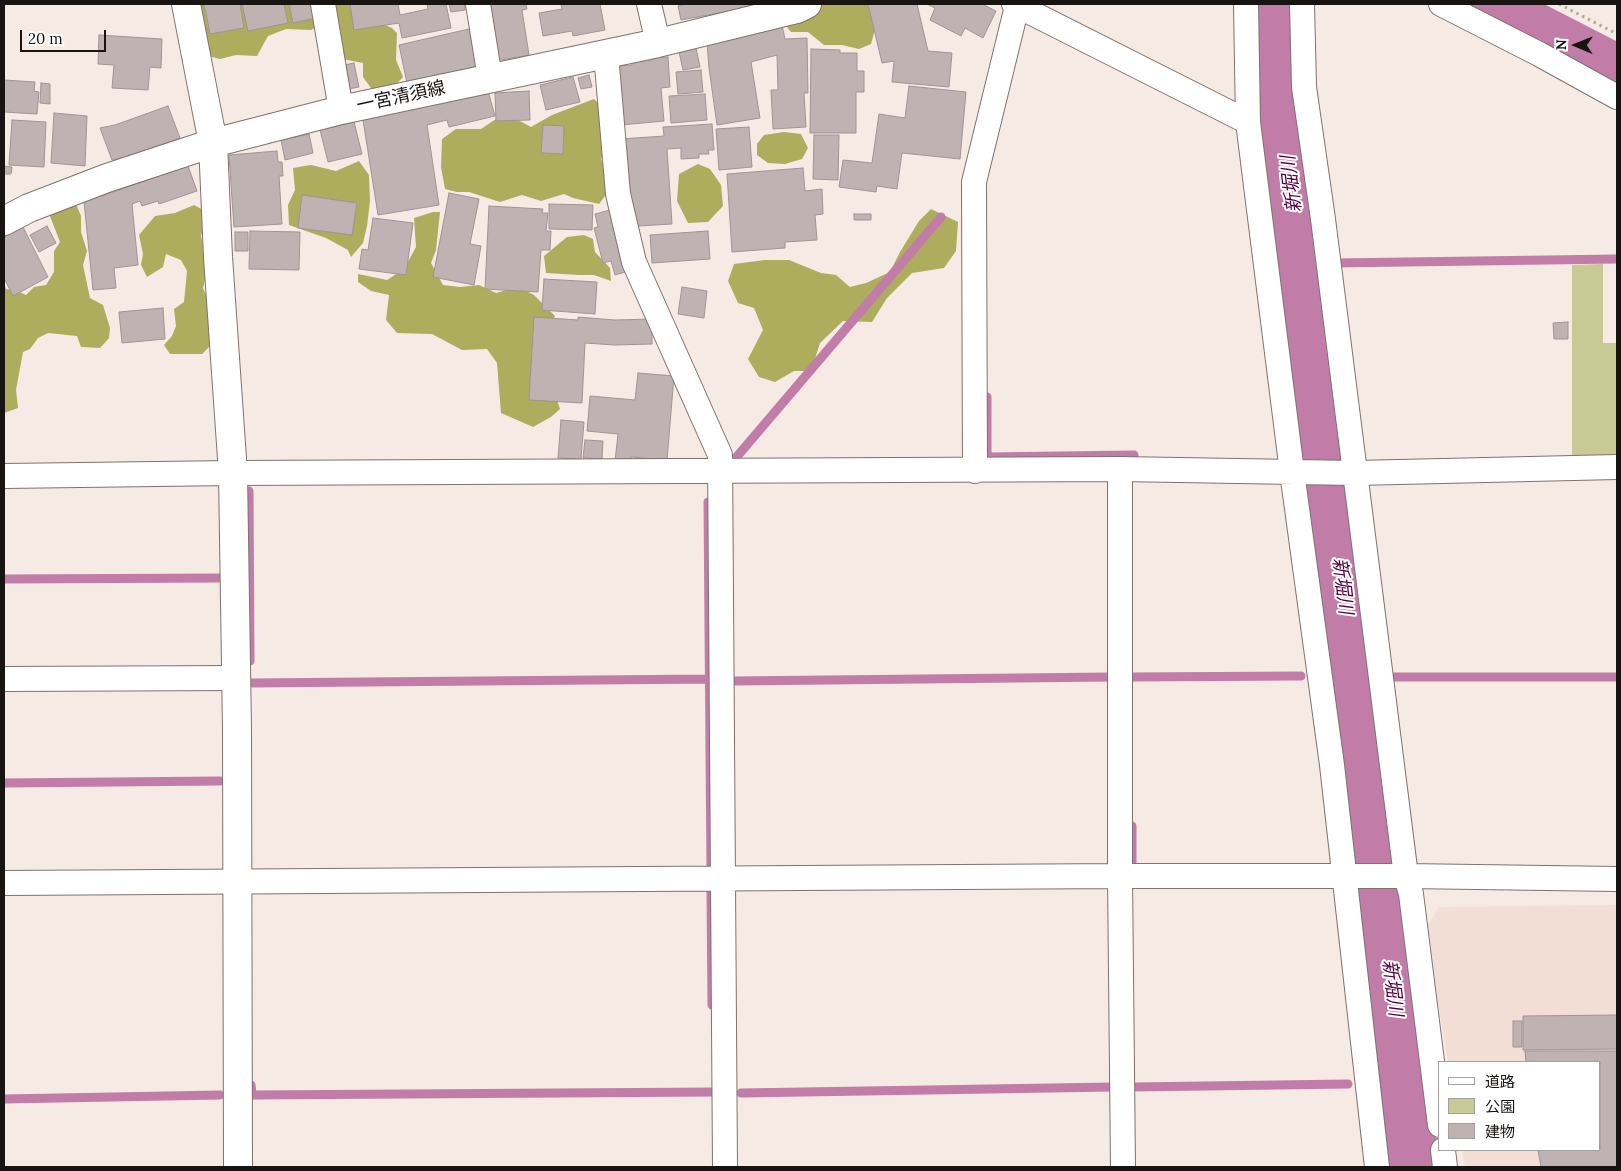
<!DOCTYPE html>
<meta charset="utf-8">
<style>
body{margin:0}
#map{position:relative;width:1621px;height:1171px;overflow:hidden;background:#f6eae5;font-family:Lora,"Noto Sans JP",serif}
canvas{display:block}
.frame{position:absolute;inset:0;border:5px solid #181412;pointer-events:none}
.legend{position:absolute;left:1438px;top:1061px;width:162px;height:90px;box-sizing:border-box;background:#fff;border:1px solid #a3a1a0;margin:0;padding:6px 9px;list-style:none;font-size:15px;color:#181412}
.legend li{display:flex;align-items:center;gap:10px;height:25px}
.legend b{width:25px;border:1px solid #a3a1a0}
.north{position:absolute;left:1551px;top:20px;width:50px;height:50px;-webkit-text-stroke:4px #fff;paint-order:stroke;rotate:271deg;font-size:14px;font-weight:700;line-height:20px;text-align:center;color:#181412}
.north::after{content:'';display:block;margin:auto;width:18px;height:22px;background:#181412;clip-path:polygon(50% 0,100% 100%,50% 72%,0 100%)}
.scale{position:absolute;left:20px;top:30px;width:86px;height:22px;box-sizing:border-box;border:2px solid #181412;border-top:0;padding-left:6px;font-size:15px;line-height:18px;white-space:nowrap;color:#181412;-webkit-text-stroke:4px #fff;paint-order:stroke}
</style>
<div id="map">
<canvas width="1621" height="1171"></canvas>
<div class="frame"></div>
<ul class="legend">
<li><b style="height:6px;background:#fff"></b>道路</li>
<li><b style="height:14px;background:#c9c996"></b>公園</li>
<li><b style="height:14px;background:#bfb2b3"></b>建物</li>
</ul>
<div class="north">N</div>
<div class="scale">20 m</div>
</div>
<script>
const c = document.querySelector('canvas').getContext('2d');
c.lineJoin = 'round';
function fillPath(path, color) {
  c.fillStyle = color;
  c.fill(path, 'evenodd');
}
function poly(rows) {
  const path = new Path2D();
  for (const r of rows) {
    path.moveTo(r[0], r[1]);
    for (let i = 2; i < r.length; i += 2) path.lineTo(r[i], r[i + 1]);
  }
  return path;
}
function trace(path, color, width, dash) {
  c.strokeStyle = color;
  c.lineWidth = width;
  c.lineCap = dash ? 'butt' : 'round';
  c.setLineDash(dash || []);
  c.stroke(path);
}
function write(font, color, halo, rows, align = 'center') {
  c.font = font + ' Lora,"Noto Sans JP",serif';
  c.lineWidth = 4;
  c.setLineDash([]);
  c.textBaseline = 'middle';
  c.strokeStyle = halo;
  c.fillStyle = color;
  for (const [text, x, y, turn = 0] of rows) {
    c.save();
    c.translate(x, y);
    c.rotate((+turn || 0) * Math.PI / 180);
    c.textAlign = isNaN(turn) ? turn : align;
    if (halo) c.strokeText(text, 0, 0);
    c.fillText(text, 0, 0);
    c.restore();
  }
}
fillPath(poly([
 [1617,905,1617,1167,1465,1167,1462,1150,1600,1150,1600,1062,1448,1062,1426,928,1439,907]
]), '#f2ded5');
fillPath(poly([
 [1603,264,1603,343,1617,343,1617,459,1572,459,1572,265]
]), '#c9c996');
fillPath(poly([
 [193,4,361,4,358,13,392,28,397,33,396,60,403,77,391,90,371,88,363,77,363,63,342,59,320,25,311,30,286,29,268,36,257,56,236,55,220,59,204,55],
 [823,4,874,4,877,22,871,44,859,49,842,45,824,45,808,32,791,32,780,18,816,9],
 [594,99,604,109,611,138,601,159,613,185,599,204,573,198,564,194,541,201,522,195,500,202,469,192,457,192,445,189,441,167,442,139,456,129,481,129,505,113,531,127,552,115],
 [784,132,801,134,808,148,802,159,785,164,768,163,757,155,757,144,764,135],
 [359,161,369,175,370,201,367,226,363,243,351,257,348,250,326,238,289,225,288,205,295,190,293,168,311,165,336,171],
 [698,164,710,169,721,185,723,206,708,222,688,223,677,201,679,174],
 [76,204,81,216,81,232,87,251,83,265,90,298,103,305,110,328,109,338,100,348,81,347,77,336,48,333,38,338,30,349,23,352,16,390,18,408,4,413,4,283,6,289,15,290,26,295,34,287,46,285,54,272,54,251,60,242,48,211],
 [194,205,207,212,201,236,208,267,203,288,213,312,209,326,211,345,202,354,170,354,164,345,172,336,176,326,174,309,184,302,187,271,181,260,166,254,163,267,147,277,141,265,143,254,139,235,155,216,175,213],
 [931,209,958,222,956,251,944,268,912,273,887,298,872,322,843,321,820,343,811,371,794,371,775,382,759,377,748,359,763,330,754,308,738,303,728,281,734,264,765,260,789,260,821,273,836,275,850,287,866,283,890,272,900,252,919,221],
 [433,212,440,212,436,250,431,263,443,285,460,287,479,285,496,293,518,287,534,295,555,316,552,322,556,397,560,409,551,417,533,427,501,413,497,363,487,349,462,350,432,334,397,333,386,320,389,295,371,291,358,282,358,274,387,280,404,269,416,247,414,218],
 [584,235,593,239,595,252,610,268,611,281,594,275,579,275,546,273,544,256,567,237]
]), '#aeac5d');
trace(poly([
 [1335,263,1617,259],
 [987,397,987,457,1134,455,1133,461],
 [734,460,941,217],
 [249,491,250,661],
 [708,502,711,871],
 [4,579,221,578],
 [1338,675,1352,675],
 [1130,677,1301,676],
 [1389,677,1617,677],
 [733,681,1111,677],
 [250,683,709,679],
 [4,783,220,781],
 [1132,826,1132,864],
 [711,892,712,1005],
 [1388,1083,1403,1083],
 [251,1085,252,1095,713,1092],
 [1133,1087,1348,1084],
 [741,1093,1113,1087],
 [4,1099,220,1095]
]), '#c17ca8', 9);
trace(poly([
 [1276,4,1277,54,1294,206,1332,500,1355,703,1382,898,1400,1058,1415,1167],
 [1488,4,1617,70]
]), '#c17ca8', 51);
const building = poly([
 [204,4,240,4,244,28,210,34,204,4],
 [242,4,284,4,288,23,248,31,242,4],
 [289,4,313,4,316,18,293,23,289,4],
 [350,4,398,4,400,15,428,9,427,4,446,4,451,28,402,38,399,23,354,30,350,4],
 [449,4,465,4,465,10,451,12,449,4],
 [486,4,526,4,527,9,522,10,529,55,496,61,486,4],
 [561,4,600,4,605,30,573,36,572,31,543,36,539,13,562,9,561,4],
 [685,4,762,4,762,5,681,20,678,6,685,4],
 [868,4,917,4,928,51,952,53,949,87,892,82,894,61,882,63,868,4],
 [927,4,982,4,996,11,983,38,965,28,961,36,930,20,935,8,927,4],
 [782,25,785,39,807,38,808,93,804,93,806,127,773,129,771,90,778,90,777,55,751,62,760,118,717,125,709,68,707,43,782,25],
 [469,29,478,66,407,83,399,45,469,29],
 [99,35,162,39,161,68,150,67,148,90,112,88,114,65,98,64,99,35],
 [696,48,700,67,683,70,679,52,696,48],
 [811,49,840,50,840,53,857,53,857,71,864,71,864,92,856,92,856,133,810,133,811,49],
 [668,57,670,87,661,88,664,121,621,125,617,66,632,65,631,60,668,57],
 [354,63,359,87,343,90,339,66,354,63],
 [701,70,703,92,678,94,676,72,701,70],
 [589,75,592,87,581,89,578,78,589,75],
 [573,77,580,102,546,110,540,85,573,77],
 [4,80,35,82,34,91,39,92,37,114,4,112,4,80],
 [41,83,50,84,50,104,40,103,41,83],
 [909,86,966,92,960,159,902,153,897,189,877,186,876,192,839,187,843,160,872,163,879,114,905,118,909,86],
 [488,91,495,116,449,127,447,120,427,125,439,205,378,215,363,120,488,91],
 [529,91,530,120,496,121,495,93,529,91],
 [705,94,707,120,671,123,669,96,705,94],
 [168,106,180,138,126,157,112,160,100,128,115,125,168,106],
 [54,113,87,116,85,166,51,163,54,113],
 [12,120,46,122,44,167,9,165,12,120],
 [354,122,362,154,328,162,320,130,354,122],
 [712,124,714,150,708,150,709,154,699,154,699,158,681,159,681,148,667,149,672,224,638,226,625,191,621,139,664,136,663,127,712,124],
 [543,125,564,126,563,154,541,153,543,125],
 [749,127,752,167,719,170,716,129,749,127],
 [309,134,313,153,285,160,281,140,309,134],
 [814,135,839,135,838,180,813,179,814,135],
 [277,151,278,162,282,162,283,176,279,176,282,224,234,227,229,155,277,151],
 [4,166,12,167,11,174,4,174,4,166],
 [188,166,197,191,159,204,158,201,142,206,140,201,132,204,138,265,114,268,116,288,93,290,84,202,188,166],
 [803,168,805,191,822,189,823,214,815,215,817,240,785,242,785,248,732,252,727,174,803,168],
 [449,193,479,199,470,244,481,246,474,285,433,277,449,193],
 [302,195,357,203,352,235,298,228,302,195],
 [549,204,593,205,592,230,549,229,549,204],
 [489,206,543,209,542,213,548,213,546,231,551,231,550,250,541,250,538,292,485,289,489,206],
 [614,209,629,271,615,275,611,261,603,263,594,228,598,227,595,214,614,209],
 [854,214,871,214,871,220,854,220,854,214],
 [373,218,413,223,406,275,359,269,362,249,368,250,373,218],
 [47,226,56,243,39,252,30,235,47,226],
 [23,227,48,277,13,296,4,278,4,237,23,227],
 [250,231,300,232,299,270,249,269,250,231],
 [708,231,710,259,652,263,650,235,708,231],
 [235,232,248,232,248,251,235,251,235,232],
 [544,279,597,282,595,314,542,310,544,279],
 [682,287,707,291,704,318,678,314,682,287],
 [163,308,165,339,122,343,119,312,163,308],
 [534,317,578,320,578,317,615,320,652,319,652,344,615,345,585,343,582,403,529,400,534,317],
 [1568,322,1568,339,1554,339,1553,323,1568,322],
 [638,373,674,376,667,460,631,457,631,462,615,461,618,434,587,431,590,396,635,400,638,373],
 [561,420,584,422,581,459,558,458,561,420],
 [585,440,603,441,602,459,583,458,585,440],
 [1617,1015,1617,1049,1523,1050,1523,1016,1617,1015],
 [1513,1021,1522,1021,1522,1047,1513,1047,1513,1021],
 [1525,1051,1617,1051,1617,1167,1541,1167,1538,1150,1600,1150,1600,1062,1526,1062,1525,1051]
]);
fillPath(building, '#bfb2b3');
trace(building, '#a09394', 1);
const street = poly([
 [323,4,341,110],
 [478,4,490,78],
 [649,4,658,43],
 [1014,4,1248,122],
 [1246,4,1248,122,1292,472,1332,765,1377,1167],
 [1302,4,1304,87,1323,219,1406,876,1411,894,1440,1125],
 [1441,4,1539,54,1617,97],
 [606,54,618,194,634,262,720,455,725,1167],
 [1120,469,1120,876,1123,1167],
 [975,471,974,182,1017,6],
 [4,476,233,473,1120,469,1355,473,1617,467],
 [4,679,236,678],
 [4,883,1120,876,1406,876,1617,879],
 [1443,1150,1445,1167]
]);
const secondary = poly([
 [186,4,213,143,218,257,233,473,237,730,238,1167],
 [4,221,29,208,107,178,213,143,341,110,658,43,797,9,807,4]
]);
trace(street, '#7d736e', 26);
trace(secondary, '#7d736e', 30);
trace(poly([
 [1559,4,1617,34]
]), '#b3a9a5', 3, [2.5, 4]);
trace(street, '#fff', 24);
trace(secondary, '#fff', 28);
write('18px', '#181412', '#fff', [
 ["一宮清須線",401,97,-12]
]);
write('italic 19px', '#550040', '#fff', [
 ["新堀川",1292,184,-97],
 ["新堀川",1342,586,83],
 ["新堀川",1392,988,83]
]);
</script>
